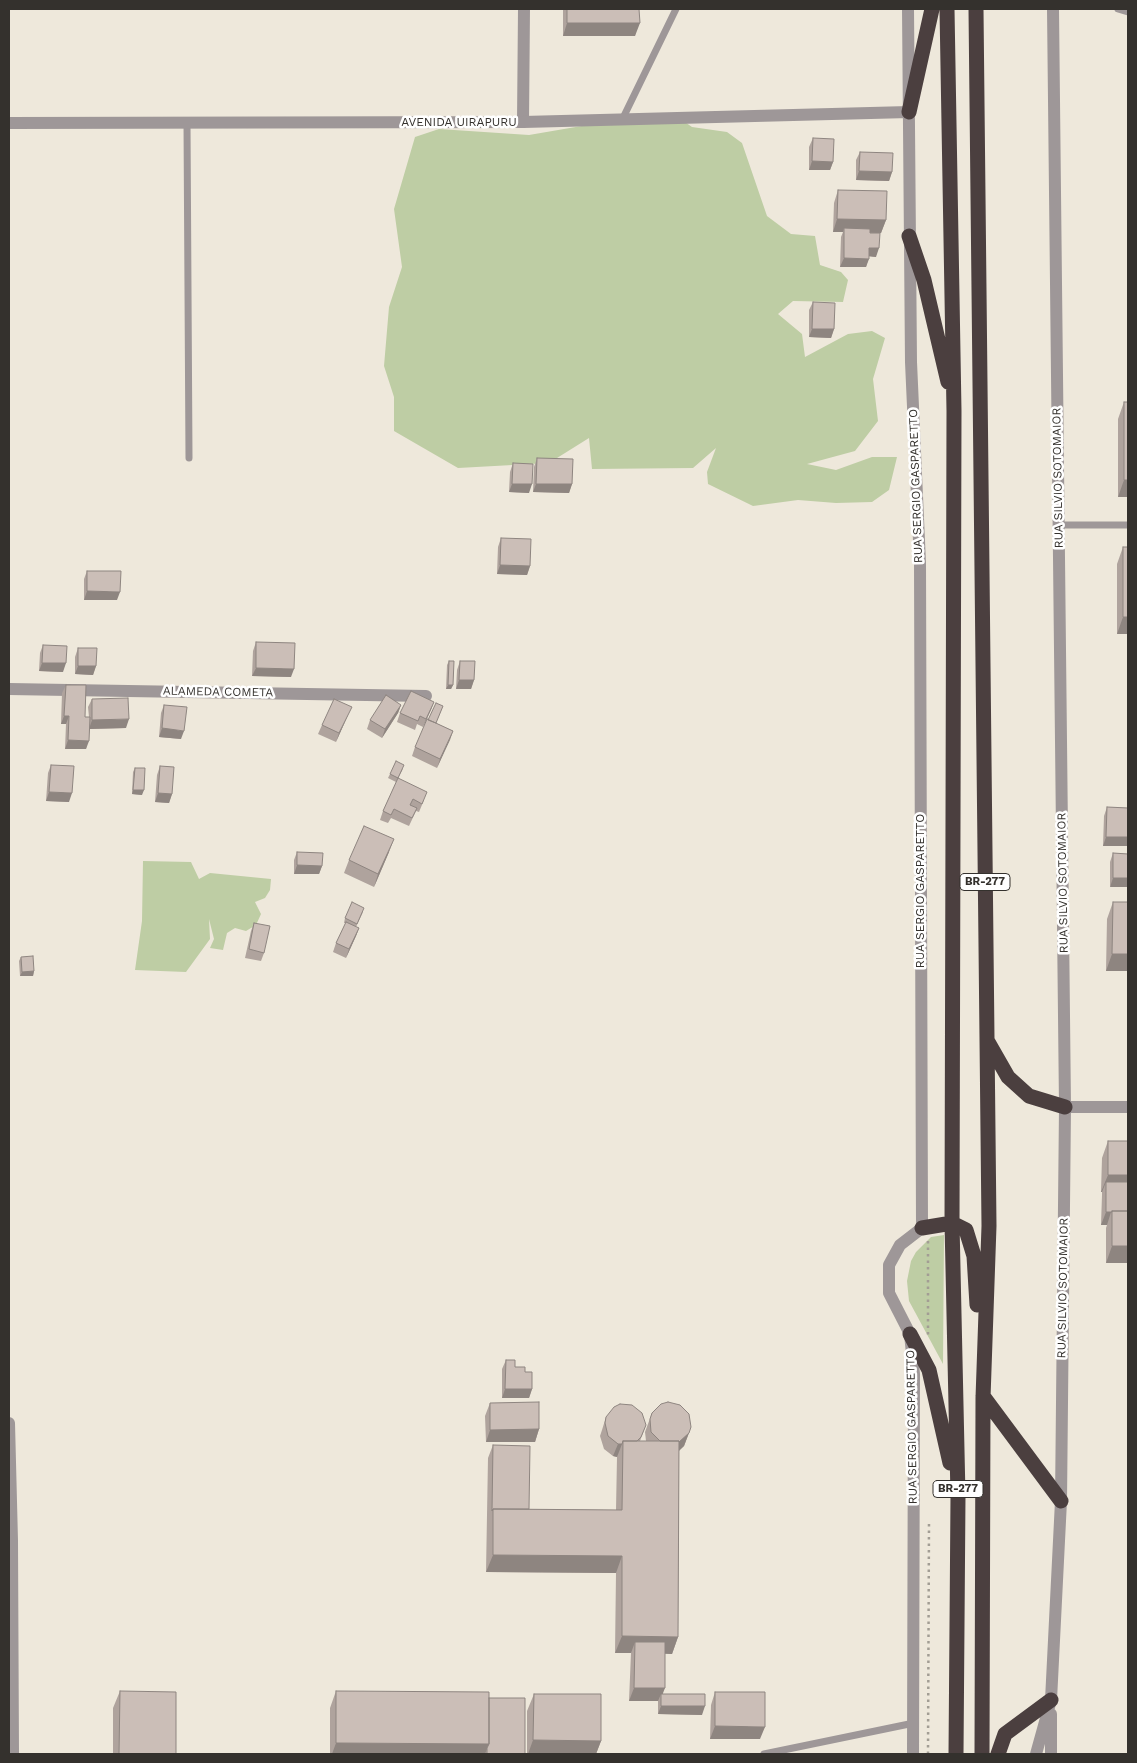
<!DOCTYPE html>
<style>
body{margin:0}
#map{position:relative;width:1137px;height:1763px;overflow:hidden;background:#eee8db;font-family:"Work Sans",sans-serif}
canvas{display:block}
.frame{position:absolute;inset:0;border:10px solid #34312d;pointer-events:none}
</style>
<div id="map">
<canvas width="1137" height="1763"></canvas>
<div class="frame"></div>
</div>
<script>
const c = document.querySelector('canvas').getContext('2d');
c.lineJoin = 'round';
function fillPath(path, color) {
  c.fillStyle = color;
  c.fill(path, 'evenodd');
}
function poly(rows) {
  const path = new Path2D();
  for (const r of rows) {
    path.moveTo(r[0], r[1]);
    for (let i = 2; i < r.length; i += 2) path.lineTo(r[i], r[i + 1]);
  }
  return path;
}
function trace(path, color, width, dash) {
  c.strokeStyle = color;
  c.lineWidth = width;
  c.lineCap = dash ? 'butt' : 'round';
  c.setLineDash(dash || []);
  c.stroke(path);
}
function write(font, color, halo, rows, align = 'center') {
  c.font = font + ' "Work Sans",sans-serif';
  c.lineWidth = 5;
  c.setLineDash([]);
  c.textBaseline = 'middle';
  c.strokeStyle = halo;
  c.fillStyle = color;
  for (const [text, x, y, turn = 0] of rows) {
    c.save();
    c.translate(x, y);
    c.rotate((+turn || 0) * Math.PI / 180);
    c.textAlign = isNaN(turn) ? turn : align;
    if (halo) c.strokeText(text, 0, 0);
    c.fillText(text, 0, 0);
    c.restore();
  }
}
fillPath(poly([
 [682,120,692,127,727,132,742,143,767,216,791,234,815,236,820,265,841,272,848,280,843,302,793,301,778,314,802,334,805,357,848,334,872,331,885,338,873,379,878,421,855,451,807,464,836,470,872,457,897,457,889,490,872,502,836,503,798,500,753,506,708,484,707,472,716,448,693,468,592,469,589,438,549,463,458,468,394,431,394,397,384,366,389,307,402,267,394,209,415,137,439,129,529,135,599,123],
 [143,861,191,862,199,879,210,873,271,879,270,890,265,898,255,902,261,914,256,925,246,931,235,928,227,933,223,950,210,948,214,939,209,919,210,939,186,972,135,970,142,921],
 [944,1235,943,1364,909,1301,907,1281,911,1261,916,1252,931,1237]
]), '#becda4');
trace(poly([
 [928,1241,928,1335],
 [928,1754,929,1521]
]), '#a29d94', 2.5, [2.5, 4]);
trace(poly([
 [1118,9,1128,12],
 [622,120,676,9],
 [187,123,189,458],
 [1058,525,1128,525],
 [764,1754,914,1723]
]), '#9e9798', 7);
trace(poly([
 [523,122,524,9],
 [9,689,426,696],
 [1065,1107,1128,1107],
 [9,1423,12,1541,13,1754]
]), '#9e9798', 12);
trace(poly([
 [908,9,911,362,920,563,922,1228,900,1245,889,1265,889,1293,910,1334,914,1374,913,1754],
 [9,123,523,122,909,112],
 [1036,1754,1051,1700,1061,1501,1065,1107,1053,9],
 [1051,1754,1051,1714]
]), '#9e9798', 12);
trace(poly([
 [947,9,954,411,952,1223,958,1496,956,1754],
 [976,9,989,1226,983,1398,982,1754],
 [909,112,932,9],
 [909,236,924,280,948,382],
 [988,1042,1008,1077,1029,1096,1065,1107],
 [922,1228,952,1223,966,1230,974,1256,977,1305],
 [910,1334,929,1370,950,1463],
 [983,1396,1061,1501],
 [998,1754,1005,1734,1051,1700]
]), '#4b3f3f', 15);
fillPath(poly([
 [563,9,639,9,635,36,563,36],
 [813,138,833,162,830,170,809,170,809,147],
 [860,152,892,172,889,181,856,180,856,160],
 [838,190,886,220,881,233,870,233,876,257,869,256,866,267,840,267,841,237,843,232,833,232,834,203],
 [813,302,834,329,831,338,809,337,809,310],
 [1124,402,1128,497,1118,497,1118,419],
 [537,458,572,484,569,493,533,492,534,467],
 [513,463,529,493,509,492,510,472],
 [501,538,530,566,527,575,497,574,498,547],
 [1123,547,1128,634,1117,634,1117,564],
 [87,571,117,600,84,600,84,579],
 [256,642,291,677,252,676,253,651],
 [43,645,63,672,39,671,40,653],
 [78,648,96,666,93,675,75,674,75,657],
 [449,661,453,685,451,689,446,689,447,665],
 [460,661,474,680,471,689,456,689,457,670],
 [66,685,85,717,89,717,88,707,92,699,126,728,90,729,86,749,65,749,66,724,61,724,62,693],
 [434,702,423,727,417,724,415,730,397,722,400,713],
 [164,705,181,739,159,737,161,713],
 [401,705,398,713,382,738,367,729,370,720],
 [443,706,436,723,453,731,437,768,412,756,415,747],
 [348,715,336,742,318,734,322,725],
 [51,765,69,802,46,801,48,773],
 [160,766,172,794,169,803,155,802,157,775],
 [135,768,142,795,132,794,133,772],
 [403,769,396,782,388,778,390,774],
 [398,778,424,800,419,812,416,811,409,826,391,818,388,823,380,820,383,811],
 [1107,807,1128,808,1128,846,1103,846,1104,816],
 [297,852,322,866,319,874,294,874,294,860],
 [389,852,374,887,344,873,349,860],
 [1113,853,1128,854,1110,887,1110,862],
 [1113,902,1128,902,1128,971,1106,971,1107,919],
 [363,912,356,927,359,928,356,936,346,958,333,952,336,943,346,923,344,923,345,918],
 [254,923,264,953,261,961,245,958,251,931],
 [21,957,34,971,33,976,20,976,19,961],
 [1108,1141,1128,1141,1128,1263,1106,1263,1106,1228,1107,1225,1101,1225,1102,1195,1102,1192,1101,1192,1102,1158],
 [506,1360,515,1367,525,1372,532,1389,529,1398,502,1398,502,1369],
 [490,1403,539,1429,535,1442,486,1442,485,1416],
 [652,1413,691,1427,684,1446,679,1451,678,1637,672,1654,665,1653,663,1694,702,1715,658,1714,658,1701,629,1701,631,1653,615,1653,616,1573,486,1572,488,1458,493,1445,529,1509,616,1510,617,1457,613,1456,604,1449,600,1436,602,1430,606,1417,646,1425,640,1441,646,1441,645,1432],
 [120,1691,176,1754,113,1754,113,1708],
 [336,1691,489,1698,525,1754,330,1754,330,1708],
 [715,1692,760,1739,710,1739,711,1705],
 [534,1694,601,1741,596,1754,527,1754,527,1711]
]), '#afa39d');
fillPath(poly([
 [567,23,640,23,635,36,563,36],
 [812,161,833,162,830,170,809,170],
 [859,171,892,172,889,181,856,180],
 [837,219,886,220,881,233,844,232,844,228,843,232,833,232],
 [869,248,879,248,876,257,866,256],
 [844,258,869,259,866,267,840,267],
 [812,329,834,329,831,338,809,337],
 [1124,480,1128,480,1128,497,1118,497],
 [512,484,532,484,529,493,509,492],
 [536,484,572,484,569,493,533,492],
 [500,565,530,566,527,575,497,574],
 [87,591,120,592,117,600,84,600],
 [1123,617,1128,617,1128,634,1117,634],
 [42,663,66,663,63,672,39,671],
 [78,666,96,666,93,675,75,674],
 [256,668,294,669,291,677,252,676],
 [459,680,474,680,471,689,456,689],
 [448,685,453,685,451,689,446,689],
 [434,702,431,710,423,727,426,719],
 [401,705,398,713,382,738,385,729],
 [352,707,348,715,336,742,339,733],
 [64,716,69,716,66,724,61,724],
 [129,719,126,728,89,729,92,720],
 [162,728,184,731,181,739,159,737],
 [453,731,450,740,437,768,440,759],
 [68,740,89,741,86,749,65,749],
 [133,790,144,790,142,795,132,794],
 [49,792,72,793,69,802,46,801],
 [158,793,172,794,169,803,155,802],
 [1106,837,1128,837,1128,846,1103,846],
 [394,839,389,852,374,887,378,874],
 [297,865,322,866,319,874,294,874],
 [1113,878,1128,878,1128,887,1110,887],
 [359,928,356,936,346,958,349,949],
 [1112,954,1128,954,1128,971,1106,971],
 [34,971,33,976,20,976,22,972],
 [1108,1175,1128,1175,1128,1192,1106,1182,1102,1192,1101,1192],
 [1106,1212,1111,1212,1107,1225,1101,1225],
 [1112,1246,1128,1246,1128,1263,1106,1263],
 [505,1389,532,1389,529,1398,502,1398],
 [539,1429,535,1442,486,1442,490,1430],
 [689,1433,684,1446,674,1455,662,1457],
 [618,1444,622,1444,617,1457,613,1456],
 [493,1555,622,1556,616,1573,486,1572],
 [622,1636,678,1637,672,1654,635,1653,635,1642,631,1653,615,1653],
 [634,1688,665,1688,661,1698,661,1694,658,1701,629,1701],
 [661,1706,705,1706,702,1715,658,1714],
 [715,1726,765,1727,760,1739,710,1739],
 [533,1740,601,1741,596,1754,528,1754],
 [336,1743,489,1744,485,1754,332,1754]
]), '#8e8580');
const building = poly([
 [567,9,639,9,640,23,567,23,567,9],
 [813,138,834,139,833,162,812,161,813,138],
 [860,152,893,153,892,172,859,171,860,152],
 [838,190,887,191,886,220,837,219,838,190],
 [844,228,870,229,870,233,880,233,879,248,869,248,869,259,844,258,844,228],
 [813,302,835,303,834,329,812,329,813,302],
 [1124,402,1128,402,1128,480,1124,480,1124,402],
 [537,458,573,459,572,484,536,484,537,458],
 [513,463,533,464,532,484,512,484,513,463],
 [501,538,531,539,530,566,500,565,501,538],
 [1123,547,1128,547,1128,617,1123,617,1123,547],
 [87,571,121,571,120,592,87,591,87,571],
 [256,642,295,643,294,669,256,668,256,642],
 [43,645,67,646,66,663,42,663,43,645],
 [78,648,97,648,96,666,78,666,78,648],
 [449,661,454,661,453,685,448,685,449,661],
 [460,661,475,661,474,680,459,680,460,661],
 [66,685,86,685,85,717,90,717,89,741,68,740,69,716,64,716,66,685],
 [411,691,434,702,426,719,420,716,418,721,400,713,411,691],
 [386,695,401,705,385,729,370,720,386,695],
 [128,698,129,719,92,720,92,699,128,698],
 [334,699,352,707,339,733,322,725,334,699],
 [436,703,443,706,436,723,428,720,436,703],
 [164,705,187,707,184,731,162,728,164,705],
 [427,719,453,731,440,759,415,747,427,719],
 [396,761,404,765,398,778,390,774,396,761],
 [51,765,74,766,72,793,49,792,51,765],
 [160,766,174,767,172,794,158,793,160,766],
 [135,768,145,768,144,790,133,790,135,768],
 [398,778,427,792,422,804,413,799,410,805,417,808,412,818,394,809,391,815,383,811,398,778],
 [1107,807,1128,808,1128,837,1106,837,1107,807],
 [364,826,394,839,378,874,349,860,364,826],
 [297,852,323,853,322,866,297,865,297,852],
 [1113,853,1128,854,1128,878,1113,878,1113,853],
 [352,902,364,908,357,924,345,918,352,902],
 [1113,902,1128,902,1128,954,1112,954,1113,902],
 [346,922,359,928,349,949,336,943,346,922],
 [254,923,270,926,264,953,249,949,254,923],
 [33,956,34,971,22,972,21,957,33,956],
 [1108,1141,1128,1141,1128,1175,1108,1175,1108,1141],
 [1106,1182,1128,1182,1128,1211,1112,1211,1112,1212,1106,1212,1106,1182],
 [1112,1211,1128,1211,1128,1246,1112,1246,1112,1211],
 [506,1360,515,1360,515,1367,525,1367,525,1372,532,1372,532,1389,505,1389,506,1360],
 [539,1402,539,1429,490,1430,490,1403,539,1402],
 [668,1402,680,1405,689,1414,691,1427,689,1433,679,1442,679,1441,660,1441,651,1432,650,1419,652,1413,661,1404,668,1402],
 [620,1404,632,1405,642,1413,646,1425,641,1437,637,1441,623,1441,622,1444,618,1444,608,1436,605,1423,606,1417,614,1407,620,1404],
 [623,1441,679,1441,678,1637,622,1636,622,1556,493,1555,493,1509,622,1510,623,1441],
 [493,1445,530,1446,529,1509,493,1509,492,1511,493,1445],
 [635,1642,665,1642,665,1688,634,1688,635,1642],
 [120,1691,176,1692,176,1754,119,1754,120,1691],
 [336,1691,489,1692,489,1744,336,1743,336,1691],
 [715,1692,765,1692,765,1727,715,1726,715,1692],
 [534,1694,601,1694,601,1741,533,1740,534,1694],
 [661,1694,705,1694,705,1706,661,1706,661,1694],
 [489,1698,525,1698,525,1754,487,1754,487,1748,489,1744,489,1698]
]);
fillPath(building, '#cbbeb7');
trace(building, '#8e8580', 1);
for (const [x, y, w] of [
 [985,882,50],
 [958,1489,50]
]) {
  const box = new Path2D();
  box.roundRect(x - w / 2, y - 8.5, w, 17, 4);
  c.fillStyle = '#fff';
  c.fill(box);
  trace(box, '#34312d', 1);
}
write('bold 11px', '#34312d', null, [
 ["BR-277",985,882],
 ["BR-277",958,1489]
]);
write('12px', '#34312d', '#fff', [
 ["AVENIDA UIRAPURU",459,122],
 ["RUA SILVIO SOTOMAIOR",1058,478,-91],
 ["RUA SERGIO GASPARETTO",916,486,-92],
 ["ALAMEDA COMETA",218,692,1],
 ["RUA SILVIO SOTOMAIOR",1063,883,-91],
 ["RUA SERGIO GASPARETTO",920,891,-90],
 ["RUA SILVIO SOTOMAIOR",1063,1288,-89],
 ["RUA SERGIO GASPARETTO",912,1427,-91]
]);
</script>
